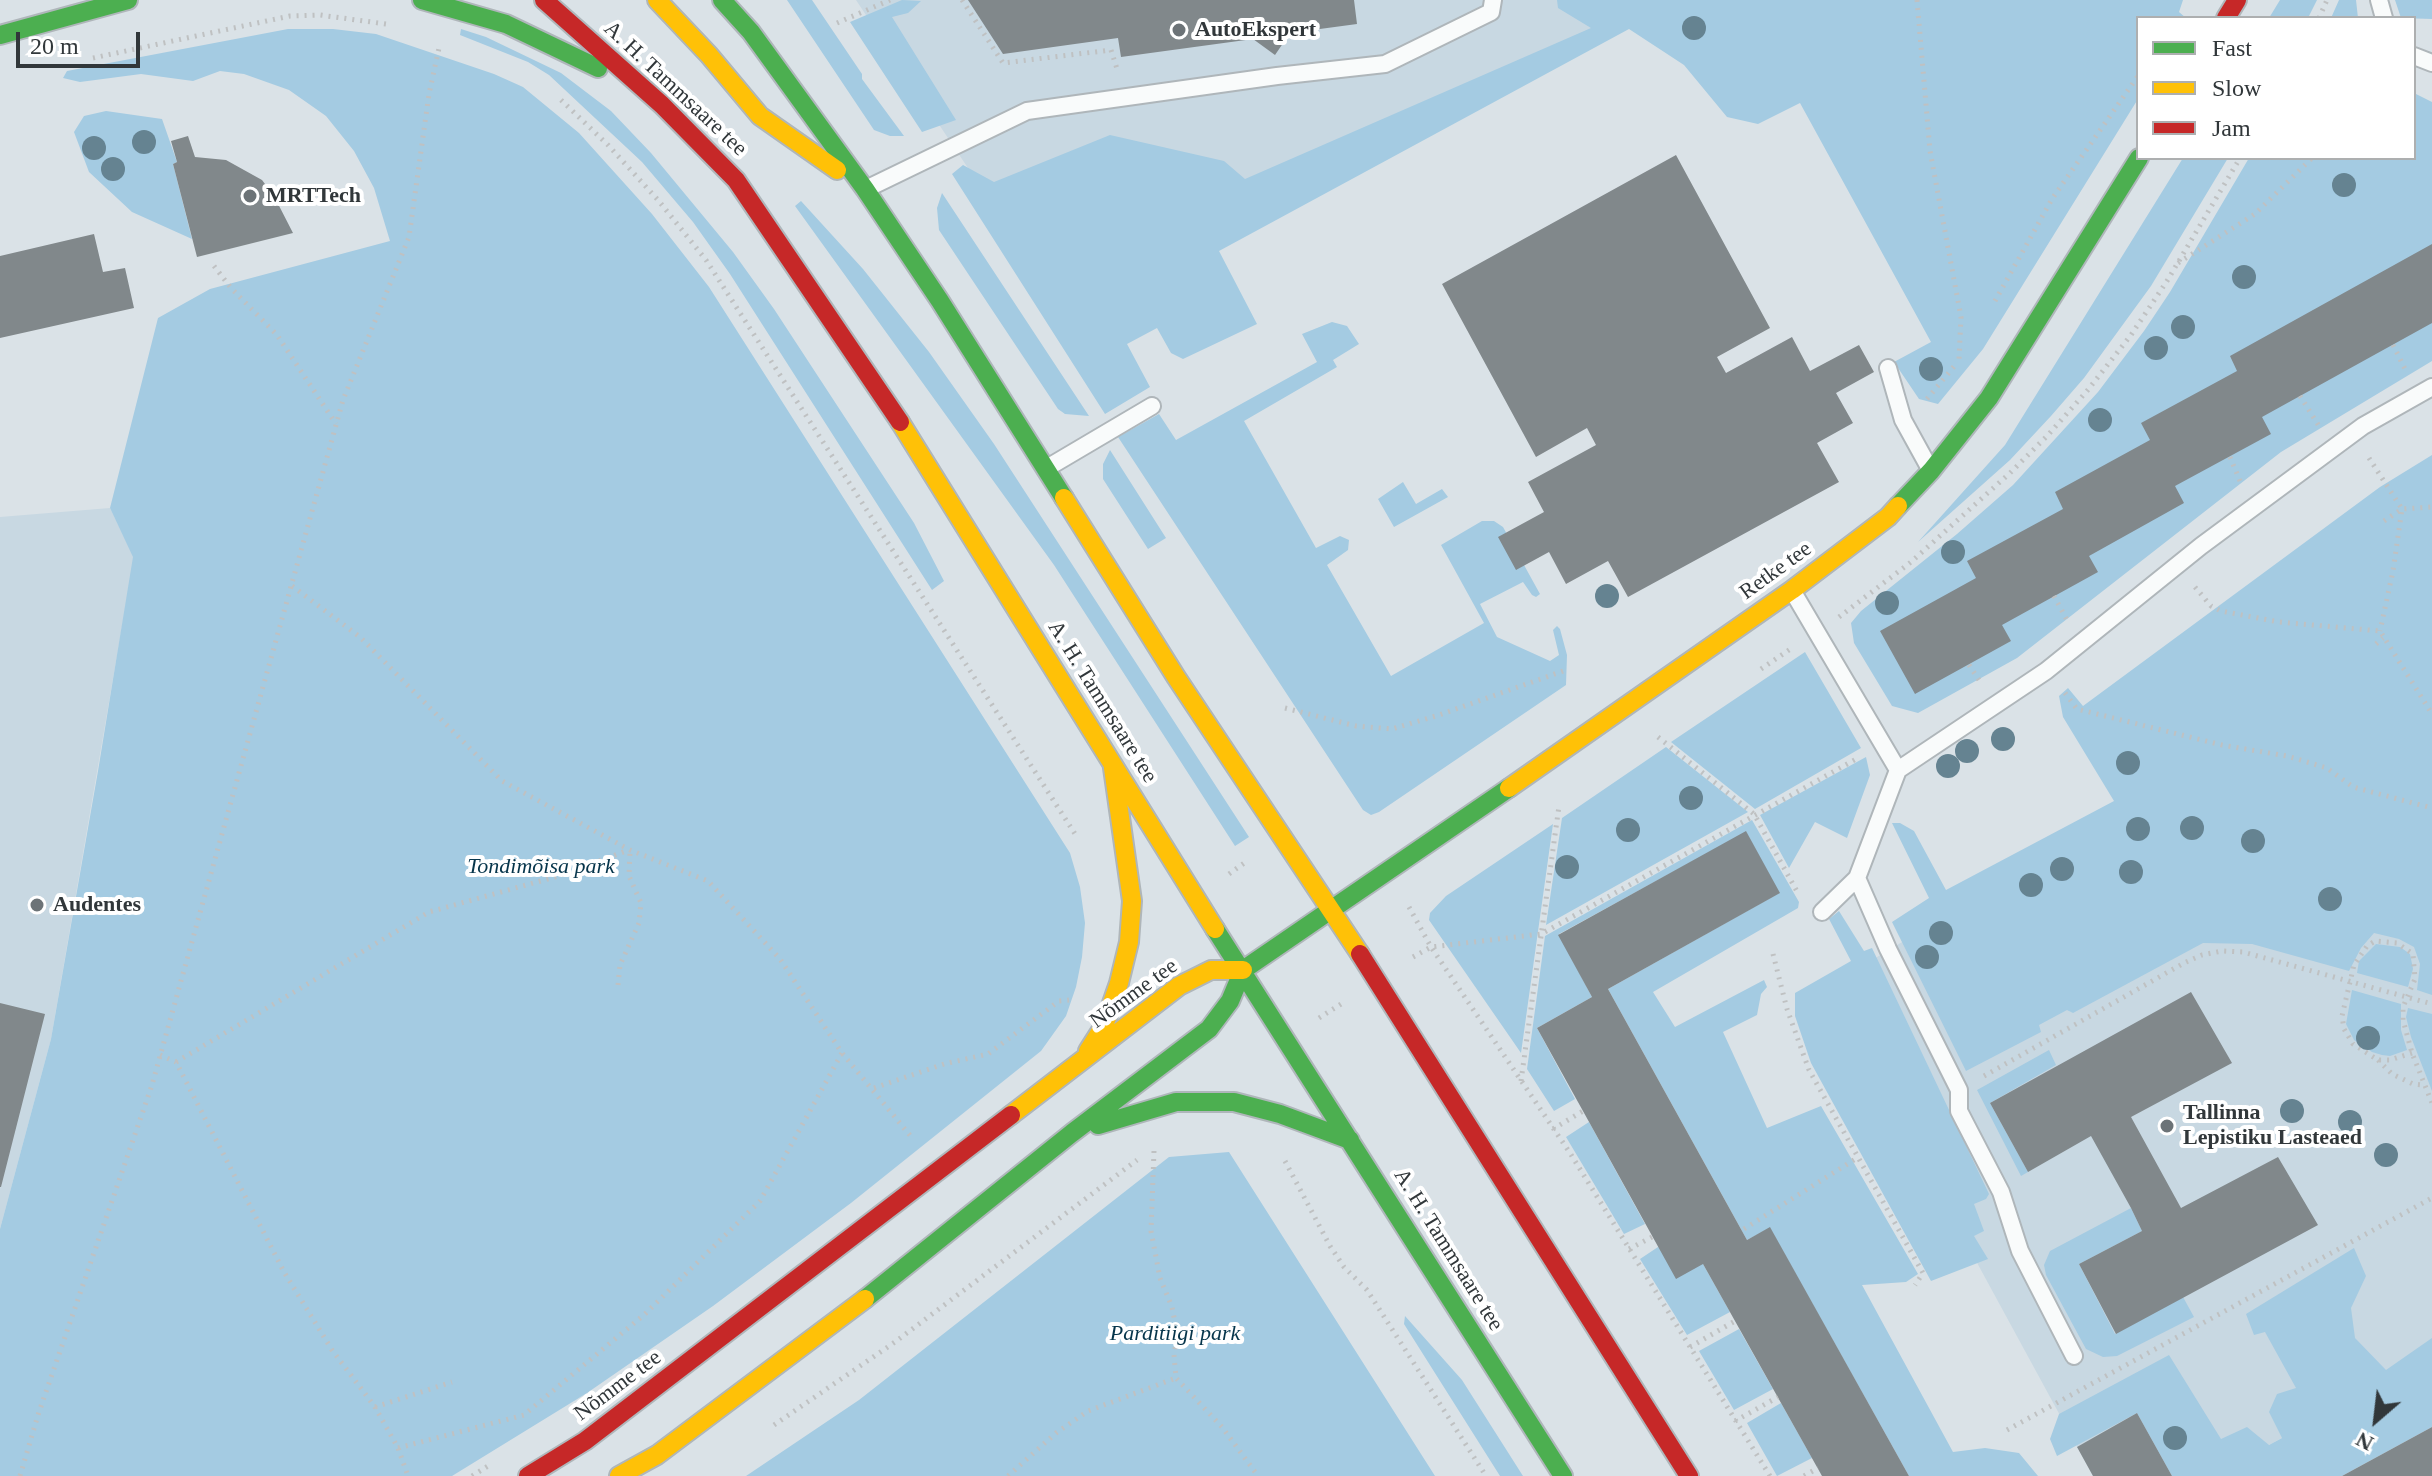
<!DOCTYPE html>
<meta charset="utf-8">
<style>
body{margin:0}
#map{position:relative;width:2432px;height:1476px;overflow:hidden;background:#dae2e7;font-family:"Times New Roman",serif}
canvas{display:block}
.legend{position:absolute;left:2136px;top:16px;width:280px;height:144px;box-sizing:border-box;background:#fff;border:2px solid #adafb0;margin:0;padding:10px 14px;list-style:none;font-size:24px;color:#31373a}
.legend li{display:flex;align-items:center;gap:16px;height:40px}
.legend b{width:40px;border:2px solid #adafb0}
.north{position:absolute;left:2336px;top:1380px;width:80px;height:80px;-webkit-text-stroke:6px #fff;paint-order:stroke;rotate:208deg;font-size:22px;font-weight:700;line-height:32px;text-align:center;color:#31373a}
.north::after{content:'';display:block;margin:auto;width:28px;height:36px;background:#31373a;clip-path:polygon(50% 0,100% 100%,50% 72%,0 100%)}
.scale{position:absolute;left:16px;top:32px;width:124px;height:36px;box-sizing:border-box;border:4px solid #31373a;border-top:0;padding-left:10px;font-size:24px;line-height:28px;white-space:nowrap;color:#31373a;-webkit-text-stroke:6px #fff;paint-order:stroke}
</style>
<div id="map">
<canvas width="2432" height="1476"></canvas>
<ul class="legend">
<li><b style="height:10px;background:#4caf50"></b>Fast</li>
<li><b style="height:10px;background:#ffc107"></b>Slow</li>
<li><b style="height:10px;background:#c62828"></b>Jam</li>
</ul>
<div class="north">N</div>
<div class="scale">20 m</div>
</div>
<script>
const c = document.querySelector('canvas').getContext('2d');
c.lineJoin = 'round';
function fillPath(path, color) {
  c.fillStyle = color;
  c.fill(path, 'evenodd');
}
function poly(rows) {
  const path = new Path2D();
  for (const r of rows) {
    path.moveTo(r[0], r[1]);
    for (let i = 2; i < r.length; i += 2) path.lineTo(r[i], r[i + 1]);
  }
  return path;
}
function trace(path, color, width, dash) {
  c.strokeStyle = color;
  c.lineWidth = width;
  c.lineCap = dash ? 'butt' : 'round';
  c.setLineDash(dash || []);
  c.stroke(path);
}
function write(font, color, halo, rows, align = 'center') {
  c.font = font + ' "Times New Roman",serif';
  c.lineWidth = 8;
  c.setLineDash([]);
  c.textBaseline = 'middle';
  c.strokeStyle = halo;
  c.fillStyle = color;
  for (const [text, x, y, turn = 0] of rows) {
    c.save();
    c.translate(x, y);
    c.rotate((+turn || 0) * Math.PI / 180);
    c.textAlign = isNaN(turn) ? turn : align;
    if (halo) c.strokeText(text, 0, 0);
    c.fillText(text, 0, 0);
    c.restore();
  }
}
fillPath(poly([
 [856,0,1659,0,1068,318],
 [110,508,134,557,51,1039,0,1229,0,517],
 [2216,754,2432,827,2432,1356,2212,1476,2093,1476,1827,987]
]), '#c8d8e2');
fillPath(poly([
 [787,0,812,0,862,74,862,79,904,136,890,136,874,130],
 [902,0,921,1,908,13,892,17,956,120,922,132,850,22],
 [1557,0,2183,0,2179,12,2186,18,2138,18,2138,99,1983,349,1938,404,1919,399,1894,362,1931,342,1800,103,1758,124,1727,117,1684,65,1629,29,1219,251,1257,324,1183,359,1171,353,1157,328,1127,344,1150,387,1105,414,952,174,963,165,994,182,1110,135,1224,161,1245,179,1591,28,1558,8],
 [2280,0,2317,0,2308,18,2269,18],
 [2339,0,2356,0,2358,18,2331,18],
 [2395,0,2432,0,2432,19,2401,18],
 [288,29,333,29,376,34,494,74,523,87,579,133,652,214,709,287,1070,853,1080,887,1085,923,1082,957,1076,987,1066,1016,1041,1051,851,1203,713,1306,587,1393,452,1476,0,1476,0,1229,51,1039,98,771,133,557,110,508,158,318,210,289,390,241,374,188,354,151,326,116,289,90,244,74,220,71,193,81,141,74,80,82,63,78,67,71],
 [461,29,486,37,561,73,611,111,651,153,733,252,774,309,914,523,944,581,932,590,730,274,693,222,642,162,549,75,528,62,460,35],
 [2414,93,2432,102,2432,361,2281,452,2017,658,1918,713,1892,706,1854,643,1851,623,1861,611,1957,534,2013,485,2098,392,2144,331,2170,292,2249,158,2414,158],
 [106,111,162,119,177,162,173,164,192,239,132,212,89,172,74,132,84,116],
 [2183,158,2228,158,2151,286,2084,378,2051,416,2010,460,1918,542,2005,445],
 [942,193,1089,416,1065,414,1058,409,939,230,937,208],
 [801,201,863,269,929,352,994,444,1249,837,1235,846,1054,565,795,206],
 [1332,322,1347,326,1359,344,1333,360,1337,367,1244,421,1316,548,1340,536,1349,540,1348,550,1327,565,1391,676,1484,623,1441,545,1482,521,1494,521,1503,527,1540,594,1536,597,1532,595,1523,582,1480,604,1497,637,1550,661,1559,655,1553,630,1557,626,1560,629,1567,655,1566,685,1379,812,1371,815,1363,810,1118,437,1159,414,1176,440,1317,362,1302,334],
 [1110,450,1166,538,1148,549,1103,479,1103,464],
 [2432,455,2432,995,2417,990,2420,964,2414,947,2399,939,2374,933,2361,948,2349,971,2252,944,2203,943,2073,1013,2067,1010,2039,1025,2041,1032,1966,1071,1892,922,1929,898,1892,823,1900,823,1914,831,1946,890,2114,801,2063,717,2059,696,2068,688,2083,706,2380,487],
 [1403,482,1416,504,1442,489,1448,497,1394,527,1378,499],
 [1805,652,1861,748,1755,809,1671,742],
 [1666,747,1748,812,1546,925,1562,818],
 [1866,757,1870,775,1847,838,1815,822,1789,868,1760,815],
 [1752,820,1799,902,1798,908,1653,992,1675,1027,1764,980,1767,987,1761,994,1757,1015,1723,1032,1767,1128,1821,1106,1918,1274,1906,1282,1862,1285,1953,1452,1985,1448,2019,1453,2038,1476,1909,1476,1770,1228,1747,1240,1608,989,1779,893,1746,832,1559,934,1592,997,1537,1028,1575,1099,1554,1111,1527,1069,1545,936],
 [1553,824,1521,1053,1429,920,1430,913,1446,896],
 [1839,911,1864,951,1872,948,1989,1194,1986,1199,1974,1204,1984,1231,1974,1236,1988,1259,1931,1281,1811,1063,1795,1016,1795,993,1851,961,1829,919],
 [2376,944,2400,947,2410,954,2413,969,2408,987,2357,973,2359,961],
 [2352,990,2401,1004,2401,1030,2407,1050,2390,1056,2382,1055,2372,1052,2354,1040,2346,1024],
 [2408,1008,2432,1014,2432,1091,2411,1037,2406,1017],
 [2049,1050,2056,1065,1990,1103,2028,1172,2021,1176,1977,1090],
 [1589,1122,1645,1224,1624,1234,1566,1137],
 [1229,1152,1435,1476,746,1476,859,1400,1169,1157],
 [2131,1208,2142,1231,2079,1264,2115,1334,2183,1297,2194,1317,2117,1356,2103,1357,2086,1349,2046,1275,2044,1265,2050,1251],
 [1658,1247,1703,1264,1730,1312,1687,1335,1640,1259],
 [2354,1248,2366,1276,2351,1308,2355,1338,2386,1370,2432,1338,2432,1427,2342,1476,2172,1476,2137,1413,2057,1456,2050,1439,2059,1414,2169,1355,2221,1439,2247,1427,2269,1445,2282,1438,2269,1412,2277,1394,2296,1388,2265,1332,2254,1335,2246,1314],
 [1405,1316,1462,1380,1523,1476,1500,1476,1404,1324],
 [1739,1329,1773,1389,1734,1410,1699,1351],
 [1781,1403,1812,1458,1777,1476,1747,1423]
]), '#a4cbe2');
fillPath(poly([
 [968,0,1354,0,1357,24,1290,33,1275,55,1253,39,1121,57,1118,38,1003,54],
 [188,136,195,157,226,160,262,180,274,196,293,233,197,257,173,164,177,162,171,141],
 [1676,155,1770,328,1717,357,1726,373,1792,337,1810,371,1859,345,1874,372,1836,393,1853,423,1817,443,1839,482,1628,597,1608,561,1566,584,1549,552,1516,570,1498,537,1544,512,1528,482,1596,445,1587,428,1536,457,1442,284],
 [94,234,103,272,125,268,134,308,0,338,0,256],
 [2432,244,2432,323,2262,417,2271,434,2175,486,2184,503,2089,556,2098,572,2002,625,2011,641,1915,694,1880,631,1976,578,1967,561,2063,509,2055,492,2150,440,2141,423,2237,371,2230,356],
 [1746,831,1780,893,1608,989,1747,1240,1770,1227,1909,1476,1822,1476,1703,1264,1676,1279,1537,1028,1592,997,1558,935],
 [2191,992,2232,1063,2131,1117,2181,1208,2278,1157,2318,1225,2116,1334,2079,1264,2142,1231,2131,1208,2091,1136,2028,1172,1990,1103],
 [0,1003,45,1014,1,1187,0,1187],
 [2137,1413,2172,1476,2093,1476,2077,1447],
 [2432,1427,2432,1476,2342,1476]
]), '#81888b');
const lane = poly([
 [2379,0,2384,18],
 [2414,56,2432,63],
 [866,189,1027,111,1277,76,1385,64,1491,12,1493,0],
 [1888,368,1903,420,1930,469],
 [1047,468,1152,406],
 [1793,592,1898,770,1857,878,1822,912],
 [1898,770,2046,671,2201,546,2363,426,2432,387],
 [1857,878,1888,949,1959,1090,1959,1111,2001,1192,2020,1251,2074,1356]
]);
const fast = poly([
 [422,0,506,24,598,68],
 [722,0,751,32,865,189,940,301,1064,498],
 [0,35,128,0],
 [1898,506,1931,471,1989,398,2139,158],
 [1215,929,1563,1476],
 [1243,970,1509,788],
 [1098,1125,1176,1102,1234,1102,1280,1114,1350,1140],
 [865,1299,1072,1133,1209,1029,1230,1001,1243,970]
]);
const slow = poly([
 [657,0,709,55,760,116,837,170],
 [900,422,1215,929],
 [1064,498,1176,677,1360,954],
 [1509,788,1792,590,1888,517,1898,506],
 [1088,1051,1104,1026,1119,983,1129,942,1132,901,1113,768],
 [1011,1115,1179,986,1211,970,1243,970],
 [619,1476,657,1455,865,1299]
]);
const jam = poly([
 [544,0,662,105,736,180,900,422],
 [2226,18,2237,0],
 [1360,954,1689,1476],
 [528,1476,585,1441,1011,1115]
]);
trace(lane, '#afb6ba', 20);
trace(fast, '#afb6ba', 22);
trace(slow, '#afb6ba', 22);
trace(jam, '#afb6ba', 22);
trace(poly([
 [962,0,1003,63,1111,50,1118,72],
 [1917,0,1930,151,1961,317,1959,359],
 [2319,18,2327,0],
 [837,23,890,0],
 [93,58,290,16,320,15,386,24],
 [561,100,608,145,658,200,706,260,1077,837],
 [2178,263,2255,214,2312,158],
 [214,266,231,288,277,335,336,424],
 [1995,301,2052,199,2138,76],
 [2393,345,2405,369],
 [2300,396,2319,426],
 [1927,399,1956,364],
 [2230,457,2240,481],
 [2369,458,2402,509,2393,571,2380,631],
 [2384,521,2402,509,2432,507],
 [292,586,360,637,502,781,630,850,708,881,780,959,842,1053,913,1139],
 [2195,587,2211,606,2221,611,2279,622,2380,631,2432,714],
 [2054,596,2067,620],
 [1839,617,1911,562,2010,473,2047,436,2087,391,2131,335,2167,281,2240,158],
 [2376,644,2383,638],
 [1969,665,1979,680],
 [1761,669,1792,648],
 [2065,693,2077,709,2222,745,2287,756,2327,768,2353,787,2432,808],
 [1285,708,1356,726,1392,729,1439,715,1566,670],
 [1658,737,1754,814,1799,895],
 [1229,874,1247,861],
 [1409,907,1431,947,1570,1153,1770,1476],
 [1773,954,1787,1009,1809,1070,1923,1273,1915,1285],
 [1413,957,1431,947,1541,934,1858,758],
 [618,985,620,965,639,923,641,903,629,876,630,850],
 [1319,1018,1341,1004],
 [2412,1053,2390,1060,2378,1060,2353,1044,2344,1029,2342,1016,2354,965,2367,946,2375,941,2397,943,2413,954,2415,979,2403,1007,2403,1020,2412,1053,2432,1103],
 [160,1055,176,1062,284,1272,332,1350,375,1407,398,1448,408,1476],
 [2378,1060,2392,1074,2413,1084,2423,1085],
 [176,1062,429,912,555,877,629,850],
 [1984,1076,2184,963,2202,955,2222,951,2243,952,2432,1004],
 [1521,1081,1559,806],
 [874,1088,944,1064,988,1054,1059,1001,1069,1000],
 [1553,1129,1583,1111],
 [1154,1151,1151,1231,1160,1278,1172,1307,1177,1333,1174,1355,1176,1378,1222,1427,1258,1476],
 [1285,1161,1330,1246,1344,1267,1367,1290,1486,1476],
 [1744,1229,1857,1158],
 [1629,1249,1652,1237],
 [1690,1347,1735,1321],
 [375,1407,452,1382],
 [1735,1421,1778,1397],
 [774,1425,895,1342,1137,1160],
 [2007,1430,2432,1198],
 [398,1448,524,1415,645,1314,760,1201,842,1053],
 [20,1476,38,1415,152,1085,343,400,409,237,429,94,439,48],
 [472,1476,488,1466],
 [1008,1476,1056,1433,1088,1411,1176,1378],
 [1804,1476,1818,1468]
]), '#bfc1c2', 5, [2, 6]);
trace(lane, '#f9fbfb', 16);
trace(fast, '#4caf50', 18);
trace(slow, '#ffc107', 18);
trace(jam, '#c62828', 18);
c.fillStyle = '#658391';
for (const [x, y] of [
 [1694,28],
 [144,142],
 [94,148],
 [113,169],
 [2344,185],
 [2244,277],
 [2183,327],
 [2156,348],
 [1931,369],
 [2100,420],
 [1953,552],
 [1607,596],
 [1887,603],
 [2003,739],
 [1967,751],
 [2128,763],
 [1948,766],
 [1691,798],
 [2192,828],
 [2138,829],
 [1628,830],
 [2253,841],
 [1567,867],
 [2062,869],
 [2131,872],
 [2031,885],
 [2330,899],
 [1941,933],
 [1927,957],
 [2368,1038],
 [2292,1111],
 [2350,1122],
 [2386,1155],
 [2175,1438]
]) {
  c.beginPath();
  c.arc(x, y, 12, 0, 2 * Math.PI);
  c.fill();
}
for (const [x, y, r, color] of [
 [1179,30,8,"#6c7377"],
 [250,196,8,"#6c7377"],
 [37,905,8,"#6c7377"],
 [2167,1126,8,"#6c7377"]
]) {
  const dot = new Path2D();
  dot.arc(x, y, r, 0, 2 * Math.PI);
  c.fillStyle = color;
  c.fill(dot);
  trace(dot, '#fff', 3);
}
write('bold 22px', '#31373a', '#fff', [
 ["AutoEkspert",1195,30],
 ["MRTTech",266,196],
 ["Audentes",53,905],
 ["Tallinna",2183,1113],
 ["Lepistiku Lasteaed",2183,1138]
], 'left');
write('22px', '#31373a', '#fff', [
 ["A. H. Tammsaare tee",675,89,43],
 ["Retke tee",1776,571,-36],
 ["A. H. Tammsaare tee",1102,702,58],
 ["Nõmme tee",1134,994,-36],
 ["A. H. Tammsaare tee",1448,1250,58],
 ["Nõmme tee",618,1386,-37]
]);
write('italic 22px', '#06354b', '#fff', [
 ["Tondimõisa park",541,867],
 ["Parditiigi park",1175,1334]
]);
</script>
